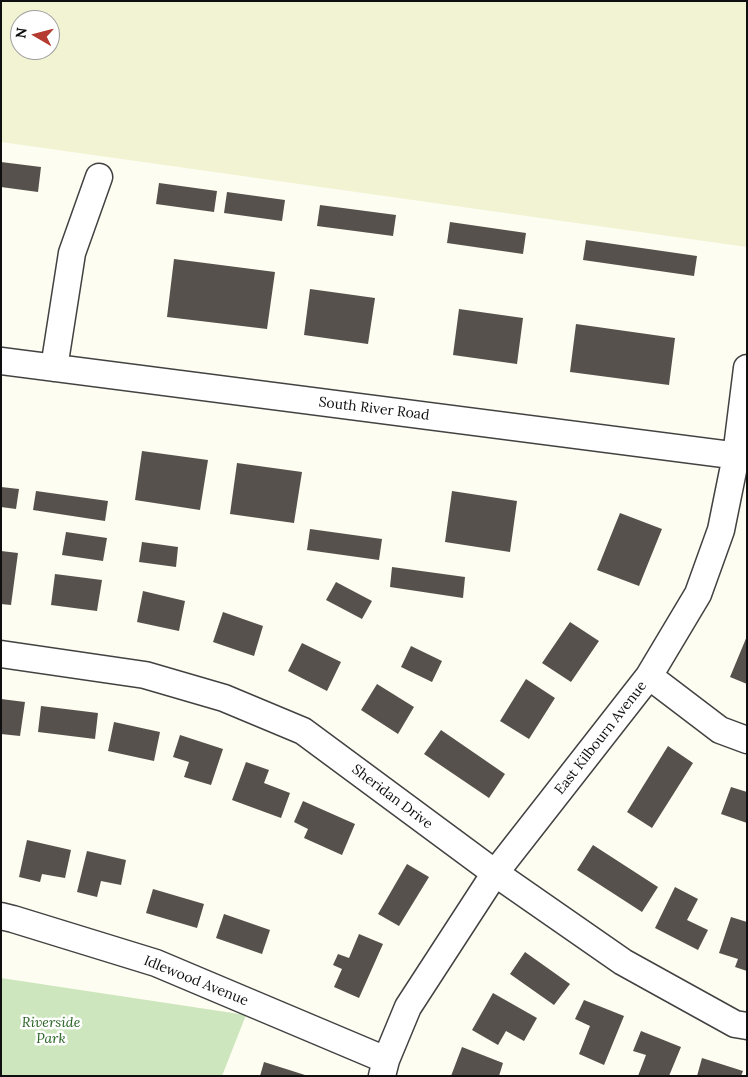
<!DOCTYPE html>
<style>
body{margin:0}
#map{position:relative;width:748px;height:1077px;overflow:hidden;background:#fefdf1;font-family:Lora,serif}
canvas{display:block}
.frame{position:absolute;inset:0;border:2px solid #0f0f0f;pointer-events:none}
.north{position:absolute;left:10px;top:10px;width:50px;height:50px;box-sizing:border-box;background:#fff;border:1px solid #9f9f9f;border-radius:50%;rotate:278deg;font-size:14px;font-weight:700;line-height:20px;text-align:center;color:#0f0f0f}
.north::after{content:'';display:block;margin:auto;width:18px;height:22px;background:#b53a30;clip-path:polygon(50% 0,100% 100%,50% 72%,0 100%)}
</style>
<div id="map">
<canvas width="748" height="1077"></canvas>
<div class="frame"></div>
<div class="north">N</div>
</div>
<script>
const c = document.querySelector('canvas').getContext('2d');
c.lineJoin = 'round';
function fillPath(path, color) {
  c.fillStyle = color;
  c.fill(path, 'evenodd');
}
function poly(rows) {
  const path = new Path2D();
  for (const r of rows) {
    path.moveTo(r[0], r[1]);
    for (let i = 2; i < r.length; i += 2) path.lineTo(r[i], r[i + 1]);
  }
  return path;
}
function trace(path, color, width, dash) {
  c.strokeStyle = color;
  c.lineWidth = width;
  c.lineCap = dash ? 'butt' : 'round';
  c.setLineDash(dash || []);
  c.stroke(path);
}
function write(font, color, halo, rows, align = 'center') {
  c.font = font + ' Lora,serif';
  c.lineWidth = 5;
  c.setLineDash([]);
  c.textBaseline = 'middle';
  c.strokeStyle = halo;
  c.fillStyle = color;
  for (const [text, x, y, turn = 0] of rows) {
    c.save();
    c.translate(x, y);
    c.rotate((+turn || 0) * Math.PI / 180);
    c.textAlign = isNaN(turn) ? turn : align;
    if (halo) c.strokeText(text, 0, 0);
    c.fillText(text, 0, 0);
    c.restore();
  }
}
fillPath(poly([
 [1,1,747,1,747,247,1,142],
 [20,20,50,20,50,50,20,50]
]), '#f1f3d3');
fillPath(poly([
 [1,978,246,1015,222,1076,1,1076]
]), '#cde6bd');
fillPath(poly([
 [1,162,41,167,38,192,1,187],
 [159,183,217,191,214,212,156,204],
 [227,192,285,200,282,221,224,213],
 [320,205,396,215,393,236,317,226],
 [450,222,526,233,523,254,447,243],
 [586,240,697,256,694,276,583,260],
 [174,259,275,272,267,329,167,317],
 [310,289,375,298,368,344,304,335],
 [459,309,523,318,517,364,453,355],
 [576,324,675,338,669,385,570,372],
 [142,451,208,460,200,510,135,500],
 [237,463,302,472,294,523,230,514],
 [1,487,19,489,16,509,1,507],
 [36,491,108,501,105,521,33,510],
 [452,491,517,501,510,552,445,542],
 [620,513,662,529,639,586,597,570],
 [310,529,382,539,379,560,307,550],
 [66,532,107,538,103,561,62,555],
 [142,542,178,547,176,567,139,562],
 [1,551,18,553,11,605,1,604],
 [392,567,465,577,463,598,390,587],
 [55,574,102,580,97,611,51,605],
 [336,582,372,601,362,619,326,600],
 [143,591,185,601,179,631,137,622],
 [223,612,263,626,254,656,213,642],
 [570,622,599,641,571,682,542,663],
 [747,636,747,684,730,677],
 [302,643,341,662,327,691,288,671],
 [411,646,442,661,432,682,401,667],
 [526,679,555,698,529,739,500,721],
 [377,684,414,707,398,734,361,710],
 [1,699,25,702,20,736,1,734],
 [41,706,98,713,95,739,38,732],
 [114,722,160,732,154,761,108,751],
 [441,730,505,774,489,798,424,754],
 [180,735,223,749,211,785,184,777,189,762,173,757],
 [668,746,693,763,652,828,627,812],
 [246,762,269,770,264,783,290,793,281,818,232,800],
 [731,787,747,792,747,823,721,814],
 [303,801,355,824,342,855,304,838,308,829,294,822],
 [27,840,71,850,65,878,42,874,40,882,19,877],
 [593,845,658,887,642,912,577,870],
 [87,851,126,860,121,885,101,881,97,897,77,892],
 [407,864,429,877,399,926,378,914],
 [675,887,698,899,687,920,708,930,698,950,655,928],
 [153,889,204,904,197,928,146,913],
 [224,914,270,930,262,954,216,938],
 [731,917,747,922,747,971,735,967,738,959,719,953],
 [359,934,383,944,359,998,334,987,342,969,333,965,338,954,349,958],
 [525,952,570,984,554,1005,510,974],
 [493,993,537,1018,524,1041,506,1031,498,1045,472,1030],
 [584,1000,624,1016,604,1065,579,1054,590,1026,575,1019],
 [641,1031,681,1047,669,1076,638,1076,646,1055,633,1051],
 [462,1047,503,1063,499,1076,451,1076],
 [702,1058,743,1071,741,1076,697,1076],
 [264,1062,305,1075,305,1076,260,1076]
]), '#56514c');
const minor = poly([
 [1,361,747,457],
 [54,368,72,253,99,177],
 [1,654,145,675,224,698,303,731,495,873,623,962,735,1024,747,1026],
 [649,676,720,730,747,740],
 [1,916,13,919,156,963,386,1060],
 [382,1076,386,1060,408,1007,495,873,649,676,698,594,721,530,736,456,747,368]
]);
trace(minor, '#424242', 29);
trace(minor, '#fff', 26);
write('14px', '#0f0f0f', '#fff', [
 ["South River Road",374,409,7],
 ["East Kilbourn Avenue",601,738,-52],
 ["Sheridan Drive",392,797,37],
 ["Idlewood Avenue",196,981,22]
]);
write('italic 14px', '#286223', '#fff', [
 ["Riverside",51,1023],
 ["Park",51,1039]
]);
</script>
